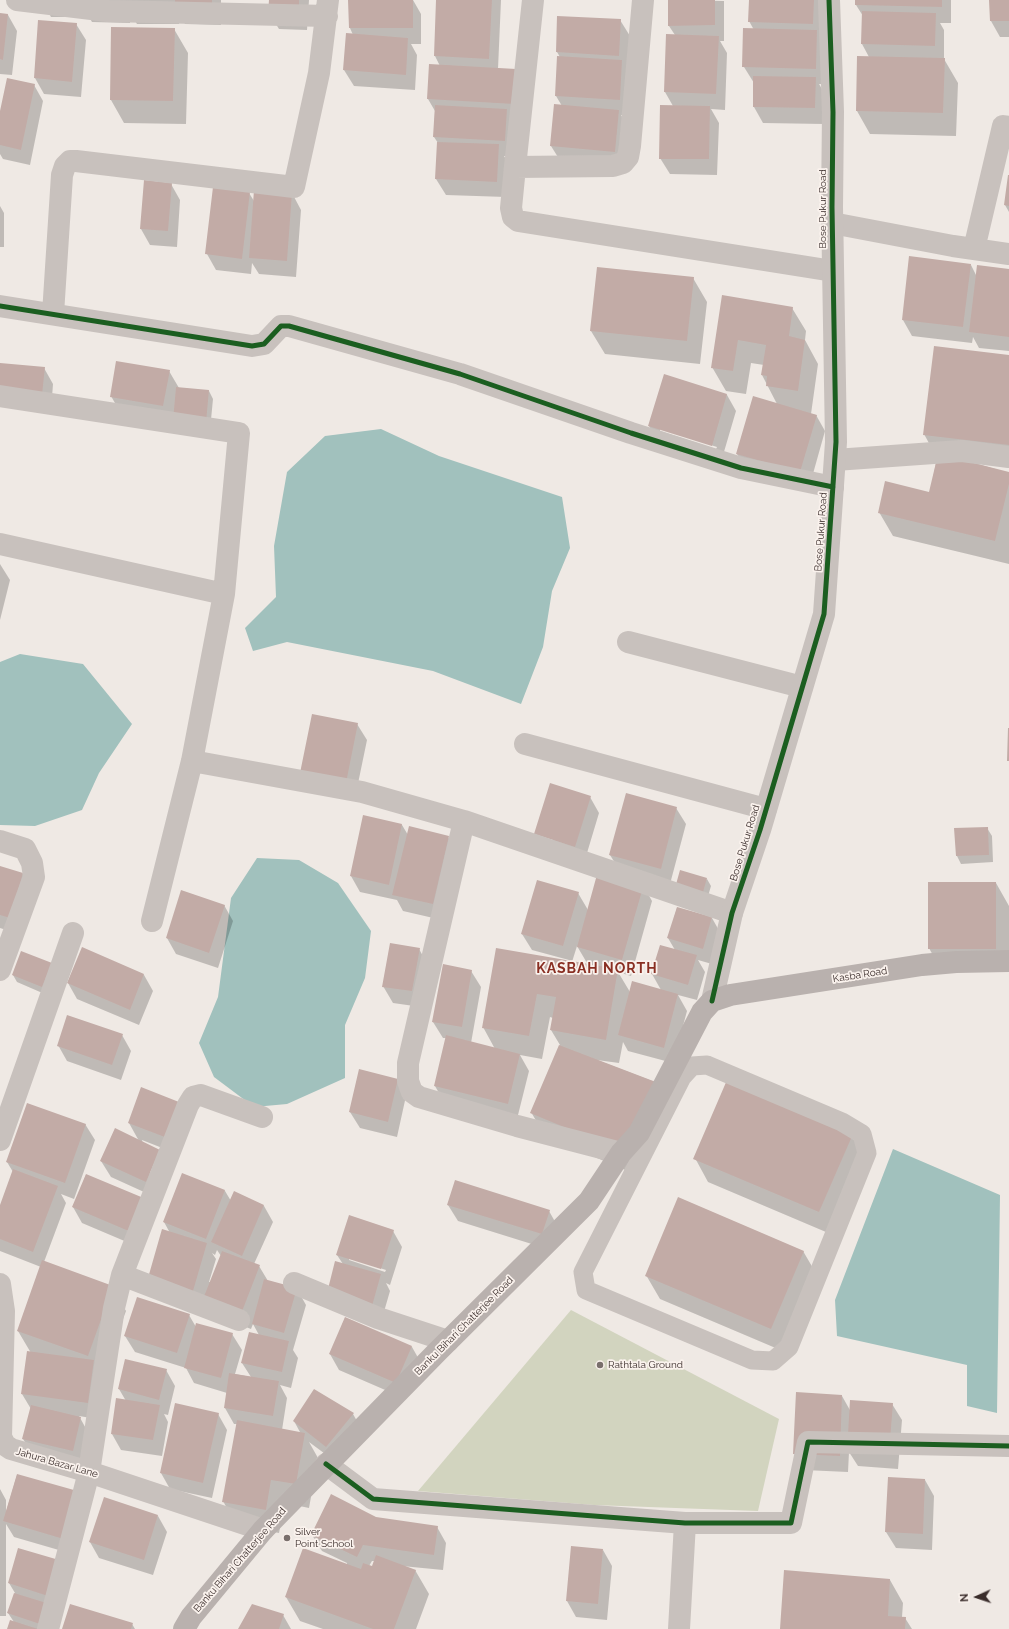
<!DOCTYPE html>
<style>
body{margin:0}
#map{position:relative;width:1009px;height:1629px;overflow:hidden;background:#efe9e4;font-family:Raleway,sans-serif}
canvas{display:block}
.north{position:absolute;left:957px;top:1577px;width:40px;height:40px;-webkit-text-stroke:3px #faf2ed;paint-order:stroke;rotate:267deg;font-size:11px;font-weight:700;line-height:16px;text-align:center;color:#3a2d2b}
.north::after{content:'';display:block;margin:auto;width:14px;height:18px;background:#3a2d2b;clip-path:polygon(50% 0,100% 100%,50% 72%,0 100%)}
</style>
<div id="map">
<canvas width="1009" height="1629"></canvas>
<div class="north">N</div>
</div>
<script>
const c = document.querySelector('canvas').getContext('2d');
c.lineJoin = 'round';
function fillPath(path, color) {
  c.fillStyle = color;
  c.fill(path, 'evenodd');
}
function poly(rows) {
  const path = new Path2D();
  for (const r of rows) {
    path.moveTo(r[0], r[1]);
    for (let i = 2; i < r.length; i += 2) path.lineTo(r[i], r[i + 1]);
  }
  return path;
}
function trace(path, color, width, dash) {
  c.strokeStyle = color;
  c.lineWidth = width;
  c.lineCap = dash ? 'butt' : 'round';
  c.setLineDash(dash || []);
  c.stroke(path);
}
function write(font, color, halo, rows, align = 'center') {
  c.font = font + ' Raleway,sans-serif';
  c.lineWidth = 3.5;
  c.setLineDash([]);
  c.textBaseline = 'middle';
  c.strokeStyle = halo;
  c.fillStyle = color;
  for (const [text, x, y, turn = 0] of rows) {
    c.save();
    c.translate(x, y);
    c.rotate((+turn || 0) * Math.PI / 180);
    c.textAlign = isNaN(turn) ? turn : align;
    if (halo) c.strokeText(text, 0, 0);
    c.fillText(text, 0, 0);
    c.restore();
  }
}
fillPath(poly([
 [571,1310,779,1419,758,1511,594,1505,418,1491]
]), '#d2d4bf');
fillPath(poly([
 [381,429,439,456,562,497,570,548,552,591,543,647,521,704,433,671,287,642,253,651,245,628,276,597,274,546,287,472,325,436],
 [20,654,83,664,132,724,99,773,82,810,35,826,0,825,0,662],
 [257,858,299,860,338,883,371,931,365,978,345,1025,345,1078,287,1104,254,1107,214,1077,199,1043,218,997,231,898],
 [893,1149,1000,1195,997,1413,967,1406,967,1365,837,1336,835,1300]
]), '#a1c1bd');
fillPath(poly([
 [42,0,221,0,221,25,185,24,179,13,179,24,137,24,130,13,130,23,92,22,81,3,81,17,51,17],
 [270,0,309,0,307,30,279,29,269,13],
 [349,0,413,0,421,14,421,44,411,44,417,55,415,90,354,86,344,70,353,35,350,28],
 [437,0,501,0,498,69,516,70,513,157,504,156,507,161,506,197,446,195,436,179,438,143,434,137,435,111,428,99,440,66,435,56],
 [669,0,724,1,724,41,720,41,727,53,725,110,711,109,719,123,717,175,670,174,660,158,673,106,665,92,675,35,669,26],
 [750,0,821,0,825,84,819,84,825,94,824,124,763,123,754,107,754,83,744,67,754,30,749,21],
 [856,0,951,0,951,23,940,23,944,30,944,59,958,83,956,136,870,134,857,111,869,57,862,44,863,16,856,5],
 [990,0,1009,0,1009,37,1000,37,991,21],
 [0,14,8,15,17,31,12,75,0,74],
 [620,20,630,36,629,115,621,115,628,127,624,168,561,162,551,146,562,106,556,96,560,57,557,52],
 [76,24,86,40,81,97,44,94,35,78],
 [174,29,188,53,186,124,124,123,111,100],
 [34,85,43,101,30,165,3,159,0,154,0,115],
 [1009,175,1009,212,1005,205],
 [171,184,180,200,177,247,150,245,141,229],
 [249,193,254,201,292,193,301,210,296,277,259,274,252,263,251,274,216,270,207,254],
 [0,206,4,213,4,247,0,247],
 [971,265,976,275,1009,270,1009,351,979,348,973,337,972,343,912,336,903,320],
 [693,278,707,302,700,364,605,354,591,331],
 [723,296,792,308,806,331,805,340,818,364,811,414,816,415,825,431,809,488,747,470,737,454,777,404,762,375,764,365,751,363,746,394,726,391,712,367],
 [1009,356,1009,467,971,462,1009,473,1009,564,893,536,879,512,930,493,937,458,924,434],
 [0,364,44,368,53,384,51,411],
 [169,371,179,388,209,391,213,399,210,430,120,412,111,396],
 [665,375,727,395,736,411,721,462,658,442,649,426],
 [660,429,717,447,716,449,660,431],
 [0,564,10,580,0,620],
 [357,724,367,740,355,798,310,789],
 [590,797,599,813,584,863,544,850],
 [676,808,686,824,670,884,620,871,610,855],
 [364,816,402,825,408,835,448,837,458,853,442,920,403,911,397,900,360,892,351,876],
 [987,828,992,836,993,862,961,864,957,856,955,829],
 [0,867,23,874,32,890,19,934,0,928],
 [707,879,711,886,706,903,681,896],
 [996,883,1009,906,1009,972,942,972,929,948],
 [643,885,652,901,631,976,618,972,630,992,661,990,652,974,675,950,668,938,677,908,712,918,721,934,712,964,698,960,705,972,697,1000,678,995,687,1011,673,1063,628,1051,623,1042,619,1063,597,1060,660,1084,630,1172,545,1136,531,1112,560,1045,551,1030,553,1018,550,1017,542,1059,520,1055,529,1071,517,1119,444,1102,435,1086,446,1038,443,1038,433,1022,471,971,481,987,471,1043,495,1049,483,1027,568,962,569,960,532,950,522,934,578,893,588,910],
 [577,946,587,963,592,964,591,966,572,962],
 [224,905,233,921,218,968,176,954,167,938],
 [419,949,428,965,421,1007,393,1003,383,986],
 [52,964,47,995,17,982,13,975],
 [144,975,153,991,139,1025,77,999,68,983],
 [122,1035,131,1051,121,1080,67,1061,58,1045],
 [397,1080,406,1096,397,1137,360,1128,350,1112],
 [142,1089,180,1155,142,1140,155,1197,111,1177,101,1161,139,1141,129,1123],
 [85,1124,95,1140,74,1199,61,1194,66,1203,44,1262,112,1287,126,1311,102,1376,97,1419,79,1416,89,1434,82,1467,33,1455,23,1439,31,1409,22,1394,31,1353,18,1331,41,1267,0,1251,0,1208,13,1172,7,1162],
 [852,1135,866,1158,833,1235,708,1182,695,1158],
 [183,1174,225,1191,231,1201,234,1193,264,1206,273,1222,254,1264,259,1266,268,1281,297,1289,306,1305,293,1350,298,1358,291,1388,280,1385,287,1398,282,1430,301,1434,294,1421,314,1390,353,1414,362,1430,336,1462,309,1442,318,1458,309,1508,285,1503,279,1533,236,1525,223,1501,237,1424,234,1424,225,1408,227,1393,194,1383,186,1368,135,1352,125,1336,189,1315,196,1327,232,1334,242,1350,235,1374,251,1377,242,1363,259,1335,253,1324,251,1329,158,1293,170,1233,164,1222],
 [217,1250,221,1256,211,1282,209,1282,216,1259,212,1253,215,1255],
 [86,1175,141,1248,82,1223,73,1207],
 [448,1205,549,1211,558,1227,551,1250,458,1221],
 [393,1231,402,1247,390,1285,386,1283,390,1291,381,1322,337,1255],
 [349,1258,386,1270,385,1272,349,1260],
 [803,1251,817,1275,785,1352,660,1299,646,1275],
 [345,1318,412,1347,421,1363,406,1399,339,1370,330,1354],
 [166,1370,175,1386,168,1415,164,1414,168,1422,162,1456,121,1450,112,1434,126,1401,119,1389],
 [842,1396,851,1412,892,1404,902,1420,898,1469,858,1466,849,1452,848,1472,804,1470],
 [218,1414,227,1430,212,1498,170,1489,161,1473],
 [17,1475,76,1555,14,1537,6,1524,6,1616,0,1616,0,1489,6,1500,6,1512],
 [925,1480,934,1496,932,1550,896,1548,886,1532],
 [158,1516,167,1532,153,1575,99,1558,90,1542],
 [437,1527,446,1543,443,1570,402,1566,415,1570,429,1594,416,1629,323,1629,300,1621,286,1597,347,1565,347,1563,322,1551,312,1535],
 [372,1561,375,1561,373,1568,369,1566],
 [603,1550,612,1566,607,1620,576,1617,567,1601],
 [58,1561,48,1629,8,1629,14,1622,8,1613,15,1593,9,1583],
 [890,1580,903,1603,902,1617,905,1618,912,1629,781,1629],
 [283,1615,291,1629,239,1629],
 [132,1624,135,1629,64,1629]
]), '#0003');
fillPath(poly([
 [175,0,212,0,212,10,175,9],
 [269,0,299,0,299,15,268,13],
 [348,0,413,0,413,28,349,28],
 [436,0,492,0,489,59,434,56],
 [668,0,715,0,715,25,668,26],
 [749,0,814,0,813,24,748,22],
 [855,0,942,0,942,7,855,5],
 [989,0,1009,0,1009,21,990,21],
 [862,11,936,13,935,46,861,44],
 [0,13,8,14,3,60,0,59],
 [557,16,621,19,619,56,556,52],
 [38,20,77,23,72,82,34,78],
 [111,27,175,28,173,101,110,100],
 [743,28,817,30,816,69,742,67],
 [346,33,408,38,406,75,343,70],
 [666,34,719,36,716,94,664,92],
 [557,56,622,60,620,100,555,96],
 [857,56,945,58,943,113,856,111],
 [429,64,516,69,514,104,427,99],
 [753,76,816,77,815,108,753,107],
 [7,78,35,84,21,150,0,145,0,111],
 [554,104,619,110,615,152,550,146],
 [435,105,507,109,505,141,433,137],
 [660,105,710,106,709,159,659,159],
 [437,142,499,144,497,182,435,179],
 [1008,175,1009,175,1009,206,1004,205],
 [144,180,172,183,168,231,140,229],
 [213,187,250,192,242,259,205,254],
 [254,190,292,193,287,261,249,258],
 [909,256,971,264,963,327,902,320],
 [977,265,1009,269,1009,337,969,332],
 [597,267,694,277,687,341,590,331],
 [722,295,793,307,789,336,805,340,798,391,766,386,767,376,761,375,766,345,738,340,733,371,711,368],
 [934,346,1009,355,1009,445,923,435],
 [116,361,170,370,163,406,110,397],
 [0,363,45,367,42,395,0,392],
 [664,374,727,394,712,446,648,426],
 [176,387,209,390,206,423,173,420],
 [753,396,817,415,800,472,736,454],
 [938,454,1009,472,1009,484,995,541,878,513,885,481,929,492],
 [312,714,358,723,346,783,300,773],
 [1008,728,1009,728,1009,761,1007,761],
 [550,783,591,796,575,847,534,834],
 [626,793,677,807,661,869,609,855],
 [363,815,402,824,389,885,350,876],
 [409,826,449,836,433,904,392,895],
 [988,827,989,855,956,856,954,828],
 [0,866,23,873,10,918,0,915],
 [680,870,707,878,702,896,675,888],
 [598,871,644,884,622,960,577,947],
 [537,880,579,892,563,946,521,934],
 [928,882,996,882,996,949,928,949],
 [181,890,225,905,209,953,166,938],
 [677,907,712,917,703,949,667,938],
 [390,943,420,948,412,991,382,987],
 [660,945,697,955,688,985,651,974],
 [82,947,144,974,130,1010,67,983],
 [496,948,618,969,606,1040,550,1030,556,997,537,994,529,1036,482,1028],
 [21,951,52,963,42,987,12,975],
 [443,964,472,970,462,1027,432,1022],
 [632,981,678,994,664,1048,618,1035],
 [67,1015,123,1034,112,1065,57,1046],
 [446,1035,520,1054,508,1104,434,1086],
 [559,1045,661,1084,617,1149,530,1113],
 [359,1069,398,1079,388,1122,349,1112],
 [727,1080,853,1134,819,1212,693,1159],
 [141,1087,184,1104,170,1139,128,1123],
 [27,1103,86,1124,65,1183,6,1162],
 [115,1128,160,1150,146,1182,100,1161],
 [13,1169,58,1186,33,1252,0,1239,0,1205],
 [182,1173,225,1190,206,1239,163,1222],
 [86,1174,146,1199,131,1232,72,1207],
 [455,1180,550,1210,542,1234,447,1205],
 [234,1191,264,1205,242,1256,211,1242],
 [678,1197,804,1251,771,1329,645,1276],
 [349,1215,394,1230,381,1269,336,1255],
 [162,1229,207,1243,193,1291,148,1278],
 [222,1251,260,1265,241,1314,203,1299],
 [42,1260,113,1286,88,1356,17,1331],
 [335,1261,381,1274,372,1306,327,1293],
 [264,1279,297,1288,284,1333,252,1324],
 [137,1297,190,1314,177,1353,124,1336],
 [345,1317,412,1346,396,1383,329,1354],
 [196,1323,233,1333,221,1378,184,1368],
 [249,1332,289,1341,282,1372,241,1363],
 [27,1351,94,1360,88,1403,21,1394],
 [125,1359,167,1369,159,1400,118,1389],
 [229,1373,279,1381,273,1416,224,1408],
 [314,1389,354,1413,326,1447,293,1421],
 [796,1392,842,1395,840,1456,793,1454],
 [116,1398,160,1405,153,1440,111,1434],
 [850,1400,893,1403,889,1453,847,1450],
 [175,1403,219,1413,203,1483,160,1473],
 [31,1405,81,1417,73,1451,22,1439],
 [237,1420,305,1433,296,1484,271,1480,266,1510,222,1502],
 [17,1474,81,1492,67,1540,3,1521],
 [888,1477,925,1479,923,1534,885,1532],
 [331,1494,376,1517,438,1526,434,1555,363,1545,357,1557,311,1535],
 [104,1497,158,1515,144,1560,89,1542],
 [571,1546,603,1549,598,1604,566,1601],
 [18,1548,59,1560,48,1596,8,1583],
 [303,1548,361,1569,363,1563,372,1566,376,1555,416,1570,394,1629,373,1629,285,1597],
 [784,1570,890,1579,888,1616,906,1617,905,1629,780,1629],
 [14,1593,50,1604,43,1625,7,1613],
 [70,1604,133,1623,131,1629,62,1629],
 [252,1604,284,1614,279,1629,238,1629],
 [10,1620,38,1629,7,1629]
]), '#c2aba6');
trace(poly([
 [707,1065,842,1122,862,1134,867,1153,789,1347,773,1361,752,1360,586,1290,583,1272,682,1077,692,1066,707,1065]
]), '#c8c1bd', 19);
trace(poly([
 [17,0,108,11,327,16],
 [533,0,515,167,511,208,513,217,518,221,833,271],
 [515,167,613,166,623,163,628,157,630,146,643,0],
 [832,223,953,246,1009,254],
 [974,249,1003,126,1009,127],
 [0,306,252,346,264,344,281,326,289,326,460,374,631,433,741,468,833,487],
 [53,314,62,175,65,166,70,161,76,161,294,187,319,73,328,0],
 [0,396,239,433,224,594],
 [835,460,962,451,1009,457],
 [0,544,224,594,192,761,152,921],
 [628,642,802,687],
 [525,744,766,809],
 [192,761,362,792,464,821,732,913],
 [464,821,408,1063,408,1081,412,1092,419,1097,517,1126,621,1153],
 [0,841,25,849,32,863,34,877,0,970],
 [0,1140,73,933],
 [122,1275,239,1320],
 [294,1283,378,1318,448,1341],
 [0,1284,4,1311,1,1437,5,1445,11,1449,89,1472,263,1530],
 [326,1464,373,1499,685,1523,791,1523,808,1442,1009,1446],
 [48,1629,89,1472,114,1308,122,1275,188,1105,193,1097,201,1095,262,1117],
 [679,1629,685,1523]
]), '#c8c1bd', 22);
trace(poly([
 [712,1001,732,913,760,830,824,614,836,442,832,207,833,112,829,0]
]), '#c8c1bd', 22);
trace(poly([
 [184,1629,191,1617,263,1530,438,1351,589,1201,621,1153,639,1133,702,1012,712,1001,730,995,922,965,956,962,1009,961]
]), '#b9b1ae', 22);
trace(poly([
 [0,306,252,346,264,344,281,326,289,326,460,374,631,433,741,468,833,487],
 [712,1001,732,913,760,830,824,614,836,442,832,207,833,112,829,0],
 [326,1464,373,1499,685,1523,791,1523,808,1442,1009,1446]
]), '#1b5e20', 5);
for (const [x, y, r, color] of [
 [600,1365,4,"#796f6c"],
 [287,1538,4,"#796f6c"]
]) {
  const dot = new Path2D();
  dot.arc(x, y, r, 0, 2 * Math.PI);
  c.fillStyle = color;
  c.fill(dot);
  trace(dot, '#faf2ed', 1.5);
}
write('10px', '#3a2d2b', '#faf2ed', [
 ["Bose Pukur Road",823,209,-90],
 ["Bose Pukur Road",821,532,-86],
 ["Bose Pukur Road",745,843,-73],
 ["Kasba Road",860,975,-9],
 ["Banku Bihari Chatterjee Road",464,1326,-45],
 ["Jahura Bazar Lane",57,1463,16],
 ["Banku Bihari Chatterjee Road",240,1560,-49]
]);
write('10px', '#3a2d2b', '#faf2ed', [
 ["Rathtala Ground",608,1365],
 ["Silver",295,1532],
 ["Point School",295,1544]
], 'left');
c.letterSpacing = '1px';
write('bold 14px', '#892f23', '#faf2ed', [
 ["KASBAH NORTH",597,969]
]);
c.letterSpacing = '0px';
</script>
